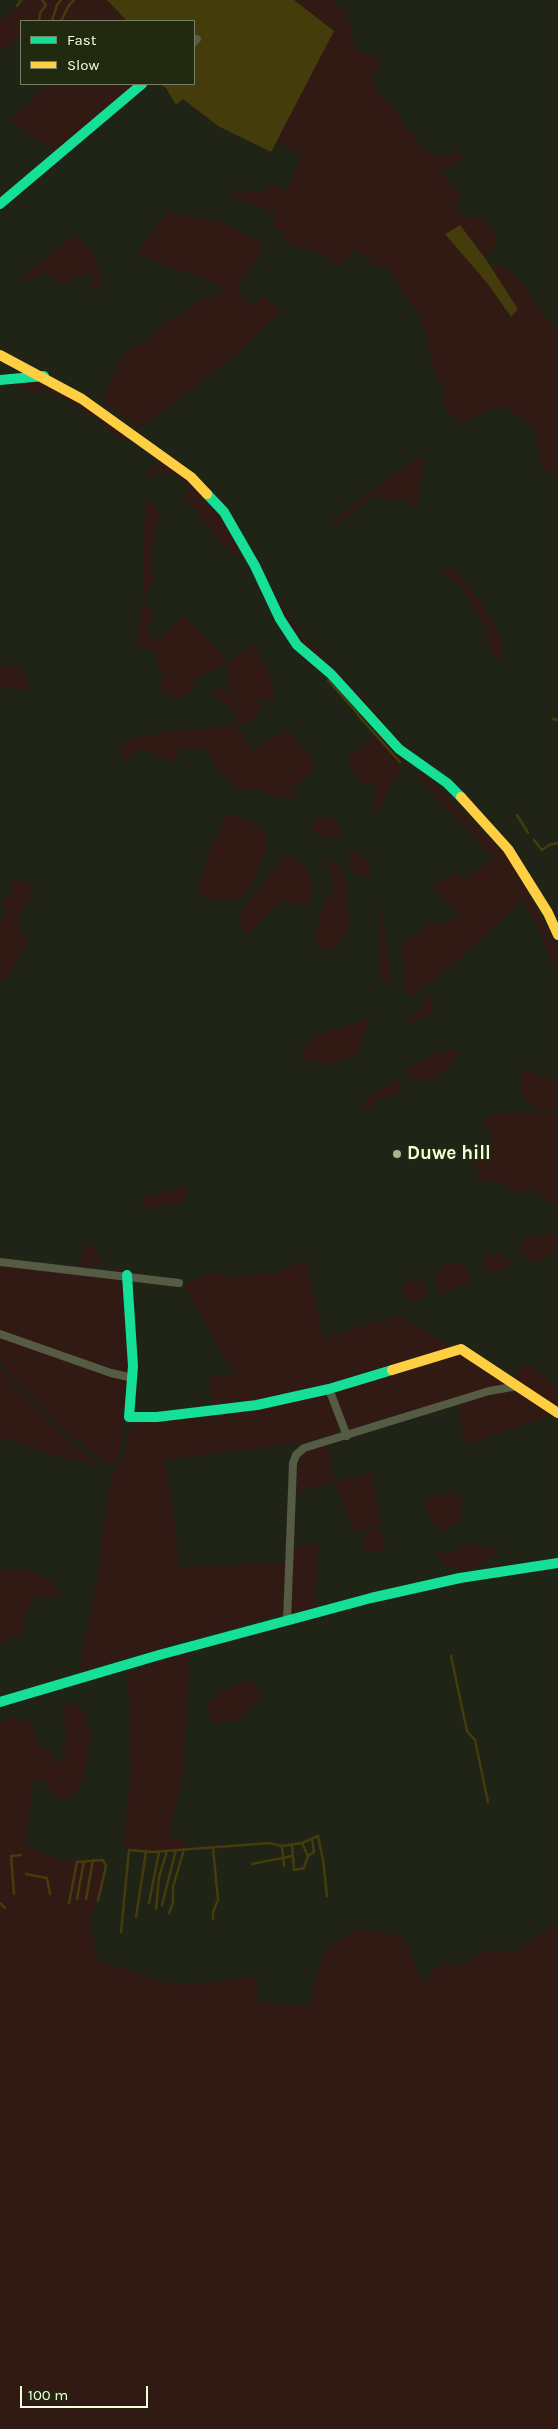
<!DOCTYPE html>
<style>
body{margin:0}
#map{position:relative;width:558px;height:2429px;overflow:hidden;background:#202417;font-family:Karla,sans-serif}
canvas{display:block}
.legend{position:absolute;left:20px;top:20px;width:175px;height:65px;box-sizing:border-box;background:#212a11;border:1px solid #757f61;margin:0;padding:6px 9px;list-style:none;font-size:15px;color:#f4ffda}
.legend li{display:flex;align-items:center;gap:10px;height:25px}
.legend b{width:25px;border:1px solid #757f61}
.scale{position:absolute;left:20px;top:2386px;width:128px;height:22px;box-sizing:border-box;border:2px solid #f4ffda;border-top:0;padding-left:6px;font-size:15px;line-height:18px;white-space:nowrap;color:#f4ffda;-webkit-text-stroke:4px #212a11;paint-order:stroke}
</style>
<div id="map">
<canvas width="558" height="2429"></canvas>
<ul class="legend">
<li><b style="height:6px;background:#16e098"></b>Fast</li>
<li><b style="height:6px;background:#ffcf43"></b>Slow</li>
</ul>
<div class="scale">100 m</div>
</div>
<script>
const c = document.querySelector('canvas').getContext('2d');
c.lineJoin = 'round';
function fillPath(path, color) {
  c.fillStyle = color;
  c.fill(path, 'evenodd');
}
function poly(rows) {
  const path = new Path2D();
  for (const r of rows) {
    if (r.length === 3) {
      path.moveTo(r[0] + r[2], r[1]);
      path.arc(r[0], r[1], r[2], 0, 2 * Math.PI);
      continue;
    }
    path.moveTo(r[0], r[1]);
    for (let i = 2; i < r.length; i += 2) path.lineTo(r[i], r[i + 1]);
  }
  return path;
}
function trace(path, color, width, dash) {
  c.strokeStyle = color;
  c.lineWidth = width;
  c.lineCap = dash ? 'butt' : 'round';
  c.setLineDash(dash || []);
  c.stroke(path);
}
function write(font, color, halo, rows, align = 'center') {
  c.font = font + ' Karla,sans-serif';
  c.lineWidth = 4;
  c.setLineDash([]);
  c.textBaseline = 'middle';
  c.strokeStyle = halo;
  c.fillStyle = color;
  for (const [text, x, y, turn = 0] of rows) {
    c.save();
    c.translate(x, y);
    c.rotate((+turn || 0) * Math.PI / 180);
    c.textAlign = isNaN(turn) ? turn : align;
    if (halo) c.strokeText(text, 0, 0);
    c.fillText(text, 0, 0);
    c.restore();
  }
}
fillPath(poly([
 [28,0,107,0,125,19,122,21,21,21,21,31,11,47,0,49,0,20],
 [294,0,330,0,346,12,352,28,350,38,360,53,373,53,381,63,373,75,379,94,390,103,402,120,404,127,416,135,418,145,430,154,443,158,455,151,463,159,441,173,461,194,455,203,458,214,467,218,479,217,495,232,495,249,485,258,460,225,488,284,511,317,518,309,491,270,502,264,525,286,541,312,558,328,558,482,554,473,543,469,535,431,519,416,504,408,491,409,460,424,444,407,443,388,432,364,428,341,420,317,387,268,370,264,358,249,338,267,324,255,292,246,284,242,283,231,272,226,277,214,230,195,234,190,263,192,271,183,287,192,301,156,277,141,334,31],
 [49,84,138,84,55,151,9,120],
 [167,211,221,222,263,242,260,256,236,287,252,307,264,297,281,310,236,355,139,429,102,403,117,364,128,350,141,344,170,318,182,314,204,298,225,292,215,283,137,254],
 [75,235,91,249,103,282,99,291,90,286,95,278,88,274,72,278,67,284,61,283,46,273,25,283,20,279],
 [42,380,78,400,123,434,126,442,121,442,106,426,65,399,46,390,32,393,12,383],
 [420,457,425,461,419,484,418,507,406,501,374,496,333,527,331,524,338,517,407,464],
 [158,462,166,463,186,477,226,523,240,550,233,557,183,496,191,489,179,476,162,471,155,472,149,480,146,479,148,469],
 [145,500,162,513,155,530,152,554,153,579,143,603,154,610,147,632,158,642,183,615,222,653,226,662,253,645,266,664,276,699,256,700,262,711,253,719,237,726,252,750,288,730,312,758,313,772,292,787,297,796,277,798,254,789,239,790,225,779,212,763,208,749,181,750,173,762,153,753,138,750,124,762,121,748,129,740,160,733,166,730,179,731,237,725,234,710,213,696,217,687,232,692,226,663,196,678,191,691,182,697,162,695,162,676,168,673,159,670,154,651,135,646,143,604],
 [452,566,479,599,499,634,503,650,500,661,489,650,487,630,458,583,444,574,438,573],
 [268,583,298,630,385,723,384,725,316,656,287,622],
 [8,665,19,667,30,681,26,691,0,686,0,667],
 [379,733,407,761,407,765,401,761,398,763,403,770,388,789,380,810,374,812,377,786,370,782,364,784,346,761],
 [420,774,423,774,446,795,503,852,516,870,558,948,558,980,540,932,523,900,457,961,413,996,404,992,402,944,432,920,437,926,459,915,433,887,457,871,464,880,494,858,418,778],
 [223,815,237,816,259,826,266,833,266,847,253,883,240,900,206,899,198,891,210,850,223,824],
 [316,817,329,818,340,824,340,837,324,838,311,829],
 [356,852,370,861,369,876,355,874,350,867,349,854],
 [288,853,302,864,310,875,312,886,309,906,281,901,247,935,240,925,241,912,265,882,281,857],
 [326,858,342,867,348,899,349,931,336,948,320,949,315,942,324,900,335,889],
 [17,882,27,882,34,895,20,914,21,932,28,940,8,978,0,980,0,925,5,909,2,899,12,897,10,884],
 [379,895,392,983,380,979],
 [425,994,433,1001,435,1011,412,1022,405,1021,423,1006],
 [370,1018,358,1055,329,1065,302,1058,304,1048,318,1035],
 [461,1049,452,1065,432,1079,412,1082,405,1070,436,1053],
 [526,1069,551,1079,558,1079,558,1109,536,1110,523,1099,520,1078],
 [395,1078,402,1086,402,1092,376,1100,368,1111,362,1105,374,1092,389,1086],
 [508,1112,558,1114,558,1207,535,1192,517,1192,502,1183,480,1181,476,1166,476,1146,491,1145,493,1136,482,1119],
 [187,1185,186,1201,148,1209,142,1205,145,1194,147,1196],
 [558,1233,558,1251,532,1263,519,1251,525,1238],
 [84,1245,94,1247,100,1256,100,1265,88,1267,79,1265],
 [498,1253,510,1260,510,1267,488,1274,483,1262,486,1254],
 [307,1260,323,1337,401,1315,405,1320,451,1346,451,1349,339,1384,213,1409,208,1377,234,1374,184,1286,211,1272,236,1278,269,1272,270,1274],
 [457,1263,466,1266,470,1281,437,1296,436,1275,445,1264],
 [0,1265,108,1277,122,1280,126,1288,131,1374,0,1332],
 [412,1278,421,1278,425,1285,427,1295,418,1301,405,1298,401,1287],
 [0,1337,130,1379,125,1423,118,1457,111,1465,61,1429,13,1378,0,1362],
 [456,1354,466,1354,506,1385,349,1429,341,1411,336,1390,385,1377],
 [528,1363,555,1385,558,1384,558,1405,545,1403,513,1376],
 [0,1367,69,1442,103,1466,57,1456,0,1437],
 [515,1389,553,1415,466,1445,456,1405],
 [321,1394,329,1396,338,1423,336,1432,332,1436,290,1444,164,1460,173,1507,179,1567,286,1563,284,1613,79,1671,97,1577,110,1482,125,1452,130,1425,238,1413],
 [327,1445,335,1482,372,1472,382,1525,353,1532,335,1482,297,1492,296,1472,302,1454,307,1450],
 [459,1493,463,1500,459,1524,447,1527,448,1531,443,1533,434,1526,425,1508,429,1497],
 [374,1541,11],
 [319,1542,315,1608,292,1613,290,1610,293,1549],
 [465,1544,477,1545,484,1550,492,1546,498,1549,497,1554,467,1572,446,1566,436,1551,450,1554],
 [0,1569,20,1569,39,1575,53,1582,60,1596,49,1598,37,1596,24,1617,22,1636,8,1635,6,1645,0,1644],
 [188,1653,190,1662,182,1781,168,1839,172,1840,186,1838,184,1849,153,1852,129,1850,123,1848,131,1769,128,1673],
 [249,1681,254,1681,260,1697,249,1712,234,1721,212,1724,208,1702,215,1699,222,1690],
 [74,1703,84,1710,91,1735,87,1765,80,1786,69,1799,57,1799,47,1784,33,1779,26,1844,54,1858,77,1862,103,1860,106,1866,90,1921,98,1961,163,1982,191,1985,245,1977,258,1979,257,2002,282,2003,308,2008,323,1953,338,1940,360,1929,400,1936,408,1944,417,1972,424,1982,430,1981,430,1972,443,1964,455,1966,489,1950,515,1952,543,1931,558,1924,558,2249,555,2260,558,2264,558,2429,0,2429,0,1724,11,1717,31,1722,38,1745,50,1751,55,1761,64,1761,66,1722,61,1712,66,1704]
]), '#311a14');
fillPath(poly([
 [107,0,294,0,334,31,271,152,218,126,183,99,176,105,166,88,160,84,194,84,194,21,127,21],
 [460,225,485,258,518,309,511,317,488,284,445,234]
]), '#453c0c');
trace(poly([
 [17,6,21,0],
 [39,21,40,13,46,5,42,0],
 [52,21,57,5,61,0],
 [61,21,69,5,74,0],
 [328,680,358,714],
 [358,715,400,762],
 [553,719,558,720],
 [517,815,528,833],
 [534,840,542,850,549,845,558,843],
 [451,1656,467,1731,475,1740,488,1802],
 [292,1844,294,1870,304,1868,308,1856,302,1843],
 [282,1846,284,1866],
 [213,1848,218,1900,213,1912,213,1919],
 [308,1856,314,1852,312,1839],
 [252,1864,292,1856],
 [26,1874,47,1878,50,1894],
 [14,1894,11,1856,21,1855],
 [77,1899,84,1861],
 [86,1899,93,1860],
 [0,1903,5,1908],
 [69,1903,77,1862,103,1860,106,1866,98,1900],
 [149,1903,159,1852],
 [162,1905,176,1850],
 [156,1909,159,1877,167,1851],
 [169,1913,173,1903,173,1887,184,1849],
 [136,1917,146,1852],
 [121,1932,129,1850,153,1852,269,1843,282,1846,302,1843,318,1836,323,1860,327,1896]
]), '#453c0c', 2.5);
trace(poly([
 [194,42,197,39],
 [0,1262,179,1283],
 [0,1334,111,1373,133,1378],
 [329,1389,347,1436],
 [287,1621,293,1463,296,1455,304,1448,489,1391,518,1386]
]), '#565b44', 8);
trace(poly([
 [0,204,142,84],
 [0,380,44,376],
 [207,494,224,512,255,566,280,619,297,645,331,674,399,749,447,783,461,797],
 [127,1275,133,1366,129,1417,157,1417,257,1405,329,1389,392,1370],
 [0,1702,159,1655,371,1598,460,1578,558,1563]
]), '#16e098', 10);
trace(poly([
 [0,355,82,399,191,477,207,494],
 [461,797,508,849,548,913,558,935],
 [392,1370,461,1349,558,1413]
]), '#ffcf43', 10);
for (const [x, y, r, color] of [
 [397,1154,5,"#aab296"]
]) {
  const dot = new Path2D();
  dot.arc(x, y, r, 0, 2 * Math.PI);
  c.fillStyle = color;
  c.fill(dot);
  trace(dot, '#212a11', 2);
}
write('bold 19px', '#f4ffda', '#212a11', [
 ["Duwe hill",407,1154]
], 'left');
</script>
